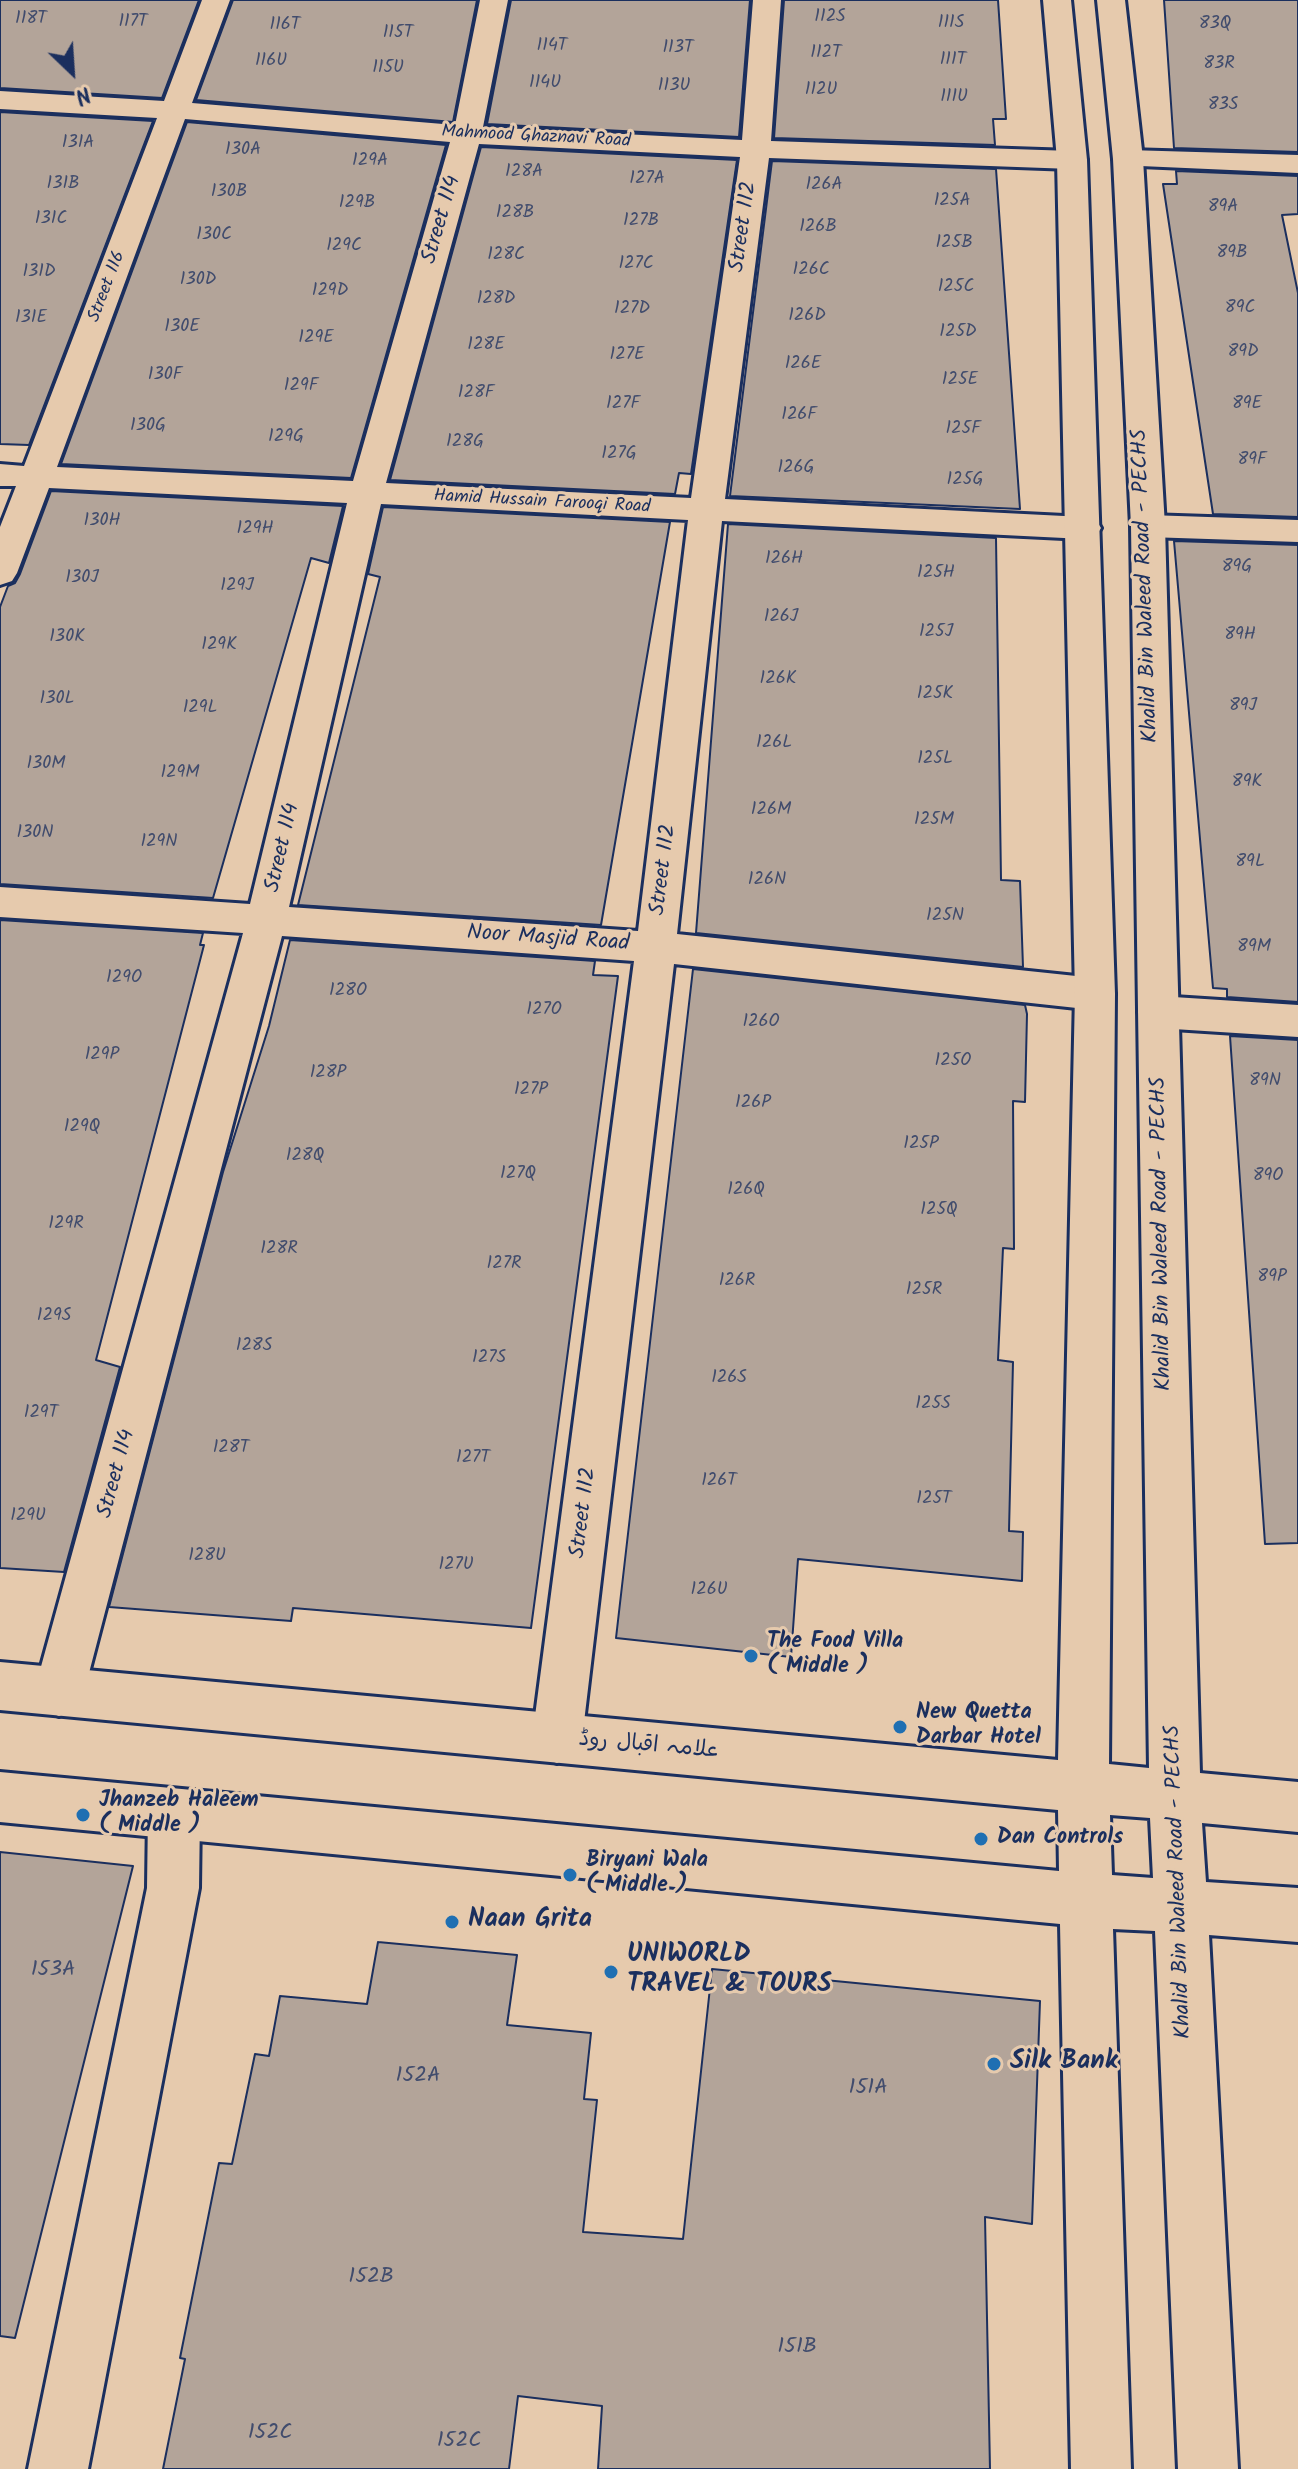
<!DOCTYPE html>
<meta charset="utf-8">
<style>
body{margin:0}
#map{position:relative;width:1298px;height:2469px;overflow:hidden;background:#e6caad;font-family:Kalam,sans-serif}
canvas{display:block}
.north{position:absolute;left:32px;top:32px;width:80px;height:80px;-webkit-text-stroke:6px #e6caad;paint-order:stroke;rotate:155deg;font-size:22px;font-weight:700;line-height:32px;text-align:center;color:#1b2f5e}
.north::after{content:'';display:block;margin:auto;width:28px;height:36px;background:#1b2f5e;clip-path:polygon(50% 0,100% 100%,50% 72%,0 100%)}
</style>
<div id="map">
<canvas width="1298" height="2469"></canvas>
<div class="north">N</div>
</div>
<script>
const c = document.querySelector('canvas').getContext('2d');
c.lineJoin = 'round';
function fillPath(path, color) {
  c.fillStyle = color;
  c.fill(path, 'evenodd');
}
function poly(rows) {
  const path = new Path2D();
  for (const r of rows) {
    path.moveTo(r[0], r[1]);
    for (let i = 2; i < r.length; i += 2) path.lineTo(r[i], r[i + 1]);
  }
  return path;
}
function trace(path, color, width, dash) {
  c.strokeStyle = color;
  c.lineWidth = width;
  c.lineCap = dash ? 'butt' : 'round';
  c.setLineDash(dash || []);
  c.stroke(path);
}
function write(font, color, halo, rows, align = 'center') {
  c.font = font + ' Kalam,"Playpen Sans Arabic",sans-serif';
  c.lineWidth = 6;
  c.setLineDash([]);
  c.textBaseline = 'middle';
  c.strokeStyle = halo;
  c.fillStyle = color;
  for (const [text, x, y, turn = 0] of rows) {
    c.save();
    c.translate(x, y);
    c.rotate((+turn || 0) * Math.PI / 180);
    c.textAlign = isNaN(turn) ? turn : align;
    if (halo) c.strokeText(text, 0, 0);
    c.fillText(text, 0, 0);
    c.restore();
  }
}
const building = poly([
 [0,0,199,0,162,98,0,88,0,0],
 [233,0,477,0,453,122,196,100,233,0],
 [511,0,750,0,739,137,487,124,511,0],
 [784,0,998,0,1006,119,993,119,995,145,774,138,784,0],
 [1164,0,1298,0,1298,152,1174,148,1164,0],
 [0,112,153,121,29,445,0,444,0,112],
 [187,122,446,145,351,478,61,464,187,122],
 [481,147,737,160,691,474,679,473,675,494,390,480,481,147],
 [772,161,996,169,1020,509,730,496,772,161],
 [1176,171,1298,176,1298,214,1282,215,1298,293,1298,517,1213,514,1163,184,1177,184,1176,171],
 [51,491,343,506,329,563,311,558,213,898,0,884,0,607,8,586,15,583,20,574,51,491],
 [383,507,670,522,601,925,298,905,380,577,368,574,383,507],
 [728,524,996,538,1001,880,1020,881,1023,967,696,933,728,524],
 [1174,541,1298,545,1298,1002,1227,997,1227,989,1213,988,1174,541],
 [0,920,203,933,200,945,204,945,96,1360,120,1367,64,1572,0,1568,0,920],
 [290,940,595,961,593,975,618,976,531,1628,293,1608,291,1621,109,1607,223,1172,269,1026,290,940],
 [693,969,1025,1005,1027,1014,1025,1102,1013,1101,1014,1249,1003,1248,998,1360,1013,1362,1009,1531,1023,1532,1022,1581,798,1559,791,1657,616,1638,693,969],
 [1230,1036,1298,1040,1298,1543,1265,1544,1230,1036],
 [0,1852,133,1866,15,2338,0,2336,0,1852],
 [378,1942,517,1955,507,2025,591,2033,584,2099,597,2100,583,2232,683,2239,712,1969,1040,2001,1032,2224,985,2217,990,2469,598,2469,602,2406,518,2396,509,2469,163,2469,185,2359,180,2358,219,2163,232,2164,255,2054,269,2056,280,1996,367,2004,378,1942]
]);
fillPath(building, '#b3a499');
trace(building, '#1b2f5e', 2);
const minor = poly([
 [202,0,230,0,192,103,455,125,480,0,508,0,483,127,742,140,753,0,781,0,771,141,1072,151,1082,154,1087,160,1082,166,1072,169,769,158,725,499,1084,517,1096,520,1101,528,1096,536,1084,539,722,521,677,934,1095,978,1109,983,1115,994,1109,1005,1095,1010,674,964,582,1739,575,1756,557,1763,539,1756,532,1739,634,961,282,936,84,1692,77,1709,59,1716,41,1709,34,1692,243,933,0,917,0,887,250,904,347,503,49,488,17,573,12,581,0,585,0,527,16,486,0,486,0,464,24,466,157,118,0,109,0,91,164,101,202,0],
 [185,119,450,142,353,481,57,467,185,119],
 [479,144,740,157,691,498,386,483,479,144],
 [381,504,688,520,638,931,289,907,381,504],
 [1128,150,1298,155,1298,173,1118,165,1113,159,1118,153,1128,150],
 [1148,515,1298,520,1298,542,1148,537,1136,534,1131,526,1136,518,1148,515],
 [1158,996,1298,1005,1298,1037,1158,1028,1144,1023,1138,1012,1144,1001,1158,996],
 [174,1789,192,1796,200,1814,199,1888,88,2469,28,2469,147,1888,148,1814,156,1796,174,1789]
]);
const major = poly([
 [1043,0,1071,0,1087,160,1115,994,1109,1764,1149,1768,1131,526,1113,159,1097,0,1125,0,1143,159,1165,526,1200,1773,1298,1782,1298,1832,1202,1823,1206,1882,1298,1888,1298,1942,1209,1935,1238,2469,1178,2469,1155,1931,1113,1929,1131,2469,1071,2469,1060,1924,0,1822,0,1772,1059,1871,1058,1810,0,1710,0,1662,1058,1760,1075,994,1057,160,1043,0],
 [1110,1815,1150,1818,1153,1878,1112,1875,1110,1815]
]);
trace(minor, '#1b2f5e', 6);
trace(major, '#1b2f5e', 6);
fillPath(minor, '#e6caad');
fillPath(major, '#e6caad');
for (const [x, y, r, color] of [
 [751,1656,8,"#1f6fb2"],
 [900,1727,8,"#1f6fb2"],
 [83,1815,8,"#1f6fb2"],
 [981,1839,8,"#1f6fb2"],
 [570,1875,8,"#1f6fb2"],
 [452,1922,8,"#1f6fb2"],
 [611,1972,8,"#1f6fb2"],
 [994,2064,8,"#1f6fb2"]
]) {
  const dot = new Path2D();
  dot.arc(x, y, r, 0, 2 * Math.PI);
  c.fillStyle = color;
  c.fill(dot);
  trace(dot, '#e6caad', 3);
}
write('18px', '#414c6d', null, [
 ["112S",830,18],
 ["118T",31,20],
 ["117T",133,23],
 ["111S",951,24],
 ["83Q",1215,25],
 ["116T",285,26],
 ["115T",398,34],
 ["114T",552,47],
 ["113T",678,49],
 ["112T",826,54],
 ["111T",953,61],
 ["116U",271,62],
 ["83R",1219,65],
 ["115U",388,69],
 ["114U",545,84],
 ["113U",674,87],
 ["112U",821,91],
 ["111U",954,98],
 ["83S",1223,106],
 ["131A",78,144],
 ["130A",243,151],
 ["129A",370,162],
 ["128A",524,173],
 ["127A",647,180],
 ["131B",63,185],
 ["126A",824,186],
 ["130B",229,193],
 ["125A",952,202],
 ["129B",357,204],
 ["89A",1223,208],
 ["128B",515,214],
 ["131C",51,220],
 ["127B",641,222],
 ["126B",818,228],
 ["130C",214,236],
 ["125B",954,244],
 ["129C",344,247],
 ["89B",1232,254],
 ["128C",506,256],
 ["127C",636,265],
 ["126C",811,271],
 ["131D",39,273],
 ["130D",198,281],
 ["125C",956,288],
 ["129D",330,292],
 ["128D",496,300],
 ["89C",1240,309],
 ["127D",632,310],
 ["126D",807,317],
 ["131E",31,319],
 ["130E",182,328],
 ["125D",958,333],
 ["129E",316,339],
 ["128E",486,346],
 ["89D",1243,353],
 ["127E",627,356],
 ["126E",803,365],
 ["130F",165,376],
 ["125E",960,381],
 ["129F",301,387],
 ["128F",476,394],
 ["127F",623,405],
 ["89E",1247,405],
 ["126F",799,416],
 ["130G",148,427],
 ["125F",963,430],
 ["129G",286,438],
 ["128G",465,443],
 ["127G",619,455],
 ["89F",1252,461],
 ["126G",796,469],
 ["125G",965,481],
 ["130H",102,522],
 ["129H",255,530],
 ["126H",784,560],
 ["89G",1237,568],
 ["125H",936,574],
 ["130J",82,579],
 ["129J",237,587],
 ["126J",781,618],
 ["125J",936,633],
 ["89H",1240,636],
 ["130K",67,638],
 ["129K",219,646],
 ["126K",778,680],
 ["125K",935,695],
 ["130L",57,700],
 ["89J",1243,707],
 ["129L",200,709],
 ["126L",774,744],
 ["125L",935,760],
 ["130M",46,765],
 ["129M",180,774],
 ["89K",1247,783],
 ["126M",771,811],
 ["125M",934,821],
 ["130N",35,834],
 ["129N",159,843],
 ["89L",1250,863],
 ["126N",767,881],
 ["125N",945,917],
 ["89M",1254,948],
 ["129O",124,979],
 ["128O",348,992],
 ["127O",544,1011],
 ["126O",761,1023],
 ["129P",102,1056],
 ["125O",953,1062],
 ["128P",328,1074],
 ["89N",1265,1082],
 ["127P",531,1091],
 ["126P",753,1104],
 ["129Q",82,1128],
 ["125P",921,1145],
 ["128Q",305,1157],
 ["127Q",518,1175],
 ["89O",1268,1177],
 ["126Q",746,1191],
 ["125Q",939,1211],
 ["129R",66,1225],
 ["128R",279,1250],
 ["127R",504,1265],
 ["89P",1272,1278],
 ["126R",737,1282],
 ["125R",924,1291],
 ["129S",54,1317],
 ["128S",254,1347],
 ["127S",489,1359],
 ["126S",729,1379],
 ["125S",933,1405],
 ["129T",41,1414],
 ["128T",231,1449],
 ["127T",473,1459],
 ["126T",719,1482],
 ["125T",934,1500],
 ["129U",28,1517],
 ["128U",207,1557],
 ["127U",456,1566],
 ["126U",709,1591]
]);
write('18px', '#1b2f5e', '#e6caad', [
 ["Mahmood Ghaznavi Road",536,138,3],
 ["Street 116",108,287,-69],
 ["Hamid Hussain Farooqi Road",542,503,3]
]);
write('22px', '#1b2f5e', '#e6caad', [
 ["Street 114",443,220,-74],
 ["Street 112",745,227,-82],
 ["Khalid Bin Waleed Road - PECHS",1147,586,-92],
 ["Street 114",284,848,-77],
 ["Street 112",665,870,-83],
 ["Noor Masjid Road",548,940,4],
 ["Khalid Bin Waleed Road - PECHS",1163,1234,-91],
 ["Street 114",118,1474,-75],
 ["Street 112",585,1513,-83],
 ["علامہ اقبال روڈ",649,1747,5],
 ["Khalid Bin Waleed Road - PECHS",1180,1882,-92]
]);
write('bold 22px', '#1b2f5e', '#e6caad', [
 ["The Food Villa",767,1643],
 ["( Middle )",767,1668],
 ["New Quetta",916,1714],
 ["Darbar Hotel",916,1739],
 ["Jhanzeb Haleem",99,1802],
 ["( Middle )",99,1827],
 ["Dan Controls",997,1839],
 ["Biryani Wala",586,1862],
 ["( Middle )",586,1887]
], 'left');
write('22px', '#414c6d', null, [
 ["153A",53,1971],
 ["152A",418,2077],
 ["151A",868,2089],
 ["152B",371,2278],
 ["151B",797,2348],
 ["152C",270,2434],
 ["152C",459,2442]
]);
write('bold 26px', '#1b2f5e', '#e6caad', [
 ["Naan Grita",468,1922],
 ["UNIWORLD",627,1957],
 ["TRAVEL & TOURS",627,1987],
 ["Silk Bank",1010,2064]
], 'left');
</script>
